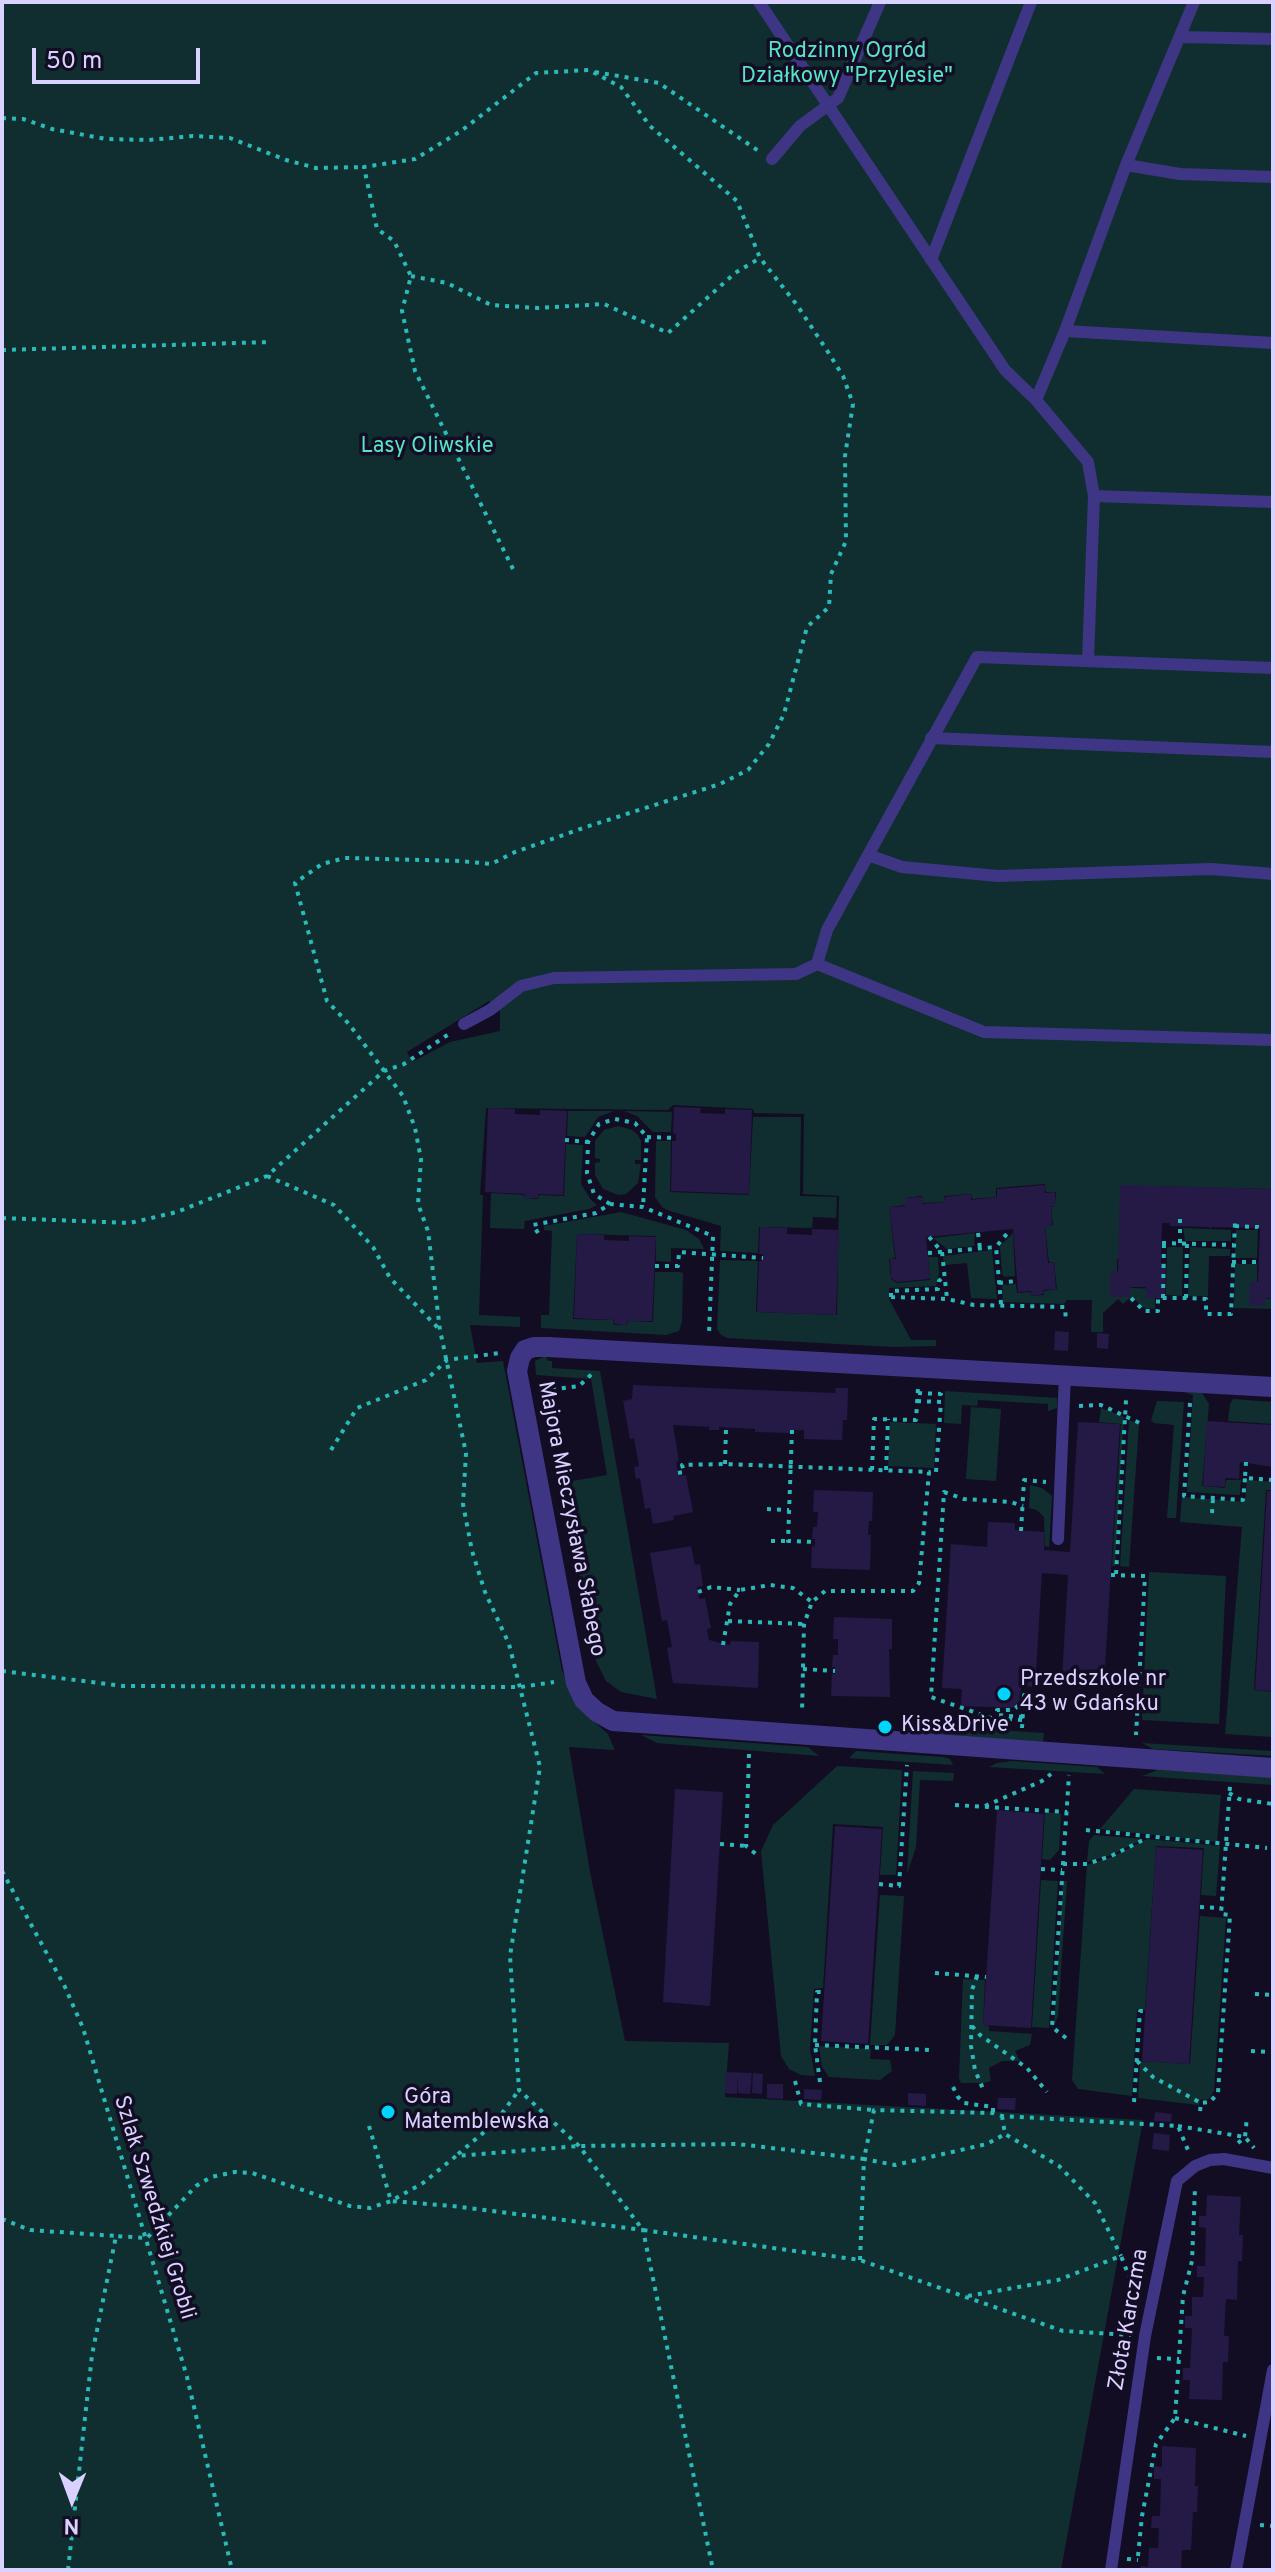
<!DOCTYPE html>
<meta charset="utf-8">
<style>
body{margin:0}
#map{position:relative;width:1275px;height:2572px;overflow:hidden;background:#130d24;font-family:Overpass,sans-serif}
canvas{display:block}
.frame{position:absolute;inset:0;border:4px solid #d9d1ff;pointer-events:none}
.north{position:absolute;left:32px;top:2460px;width:80px;height:80px;-webkit-text-stroke:6px #130d24;paint-order:stroke;rotate:181deg;font-size:22px;font-weight:700;line-height:32px;text-align:center;color:#d9d1ff}
.north::after{content:'';display:block;margin:auto;width:28px;height:36px;background:#d9d1ff;clip-path:polygon(50% 0,100% 100%,50% 72%,0 100%)}
.scale{position:absolute;left:32px;top:48px;width:168px;height:36px;box-sizing:border-box;border:4px solid #d9d1ff;border-top:0;padding-left:10px;font-size:24px;line-height:28px;white-space:nowrap;color:#d9d1ff;-webkit-text-stroke:6px #130d24;paint-order:stroke}
</style>
<div id="map">
<canvas width="1275" height="2572"></canvas>
<div class="frame"></div>
<div class="north">N</div>
<div class="scale">50 m</div>
</div>
<script>
const c = document.querySelector('canvas').getContext('2d');
c.lineJoin = 'round';
function fillPath(path, color) {
  c.fillStyle = color;
  c.fill(path, 'evenodd');
}
function poly(rows) {
  const path = new Path2D();
  for (const r of rows) {
    path.moveTo(r[0], r[1]);
    for (let i = 2; i < r.length; i += 2) path.lineTo(r[i], r[i + 1]);
  }
  return path;
}
function trace(path, color, width, dash) {
  c.strokeStyle = color;
  c.lineWidth = width;
  c.lineCap = dash ? 'butt' : 'round';
  c.setLineDash(dash || []);
  c.stroke(path);
}
function write(font, color, halo, rows, align = 'center') {
  c.font = font + ' Overpass,sans-serif';
  c.lineWidth = 7;
  c.setLineDash([]);
  c.textBaseline = 'middle';
  c.strokeStyle = halo;
  c.fillStyle = color;
  for (const [text, x, y, turn = 0] of rows) {
    c.save();
    c.translate(x, y);
    c.rotate((+turn || 0) * Math.PI / 180);
    c.textAlign = isNaN(turn) ? turn : align;
    if (halo) c.strokeText(text, 0, 0);
    c.fillText(text, 0, 0);
    c.restore();
  }
}
fillPath(poly([
 [2,2,1273,2,1273,1189,1145,1186,1125,1259,1117,1259,1117,1287,1155,1289,1155,1309,1143,1308,1132,1296,1123,1304,1118,1299,1103,1313,1103,1332,1091,1332,1092,1300,1067,1300,1064,1304,1003,1302,1002,1285,1016,1284,1017,1293,1030,1292,1031,1296,1044,1295,1044,1291,1057,1289,1054,1262,1049,1262,1045,1226,1053,1225,1051,1207,1055,1206,1056,1192,1046,1192,1045,1184,996,1188,996,1197,972,1199,971,1194,944,1196,945,1202,923,1203,922,1196,905,1198,905,1205,889,1207,895,1258,889,1259,891,1279,897,1283,930,1280,928,1257,938,1257,939,1273,936,1286,889,1288,889,1299,911,1340,936,1340,936,1346,893,1347,727,1338,721,1335,717,1329,720,1260,758,1261,756,1312,837,1315,839,1196,803,1194,804,1114,754,1113,753,1109,673,1105,668,1110,486,1108,480,1195,483,1195,479,1315,520,1317,520,1327,470,1325,477,1363,503,1361,562,1671,581,1710,608,1734,614,1748,614,1750,569,1747,590,1872,625,2041,729,2043,725,2097,1143,2120,1061,2570,2,2570],
 [489,1001,500,1011,500,1031,450,1042,412,1062,407,1052],
 [568,1111,612,1111,612,1112,598,1117,585,1137,567,1136],
 [624,1111,672,1112,671,1132,653,1132,637,1116],
 [753,1117,801,1117,800,1196,837,1197,836,1218,813,1217,812,1228,759,1227,758,1253,720,1251,721,1226,670,1211,663,1208,655,1197,656,1141,671,1141,670,1192,749,1195],
 [618,1126,632,1130,638,1135,641,1141,641,1160,635,1160,635,1164,641,1164,638,1183,626,1194,618,1195,603,1189,595,1175,595,1163,600,1162,600,1159,595,1158,595,1141,604,1130],
 [566,1144,583,1145,581,1184,591,1200,597,1205,589,1209,525,1221,524,1229,490,1228,491,1193,524,1195,524,1198,538,1199,539,1195,564,1196],
 [621,1212,686,1230,699,1239,704,1249,671,1248,671,1262,656,1261,656,1236,577,1234,573,1319,613,1320,614,1325,627,1325,628,1321,653,1322,655,1272,680,1272,683,1273,682,1322,679,1331,666,1335,541,1328,541,1315,549,1315,552,1231,544,1230,544,1226],
 [1183,1228,1231,1230,1231,1241,1185,1241],
 [1236,1230,1258,1230,1257,1258,1235,1258],
 [975,1233,974,1246,947,1249,933,1238],
 [1013,1233,1015,1276,1005,1277,1002,1274,1000,1246],
 [1169,1247,1183,1247,1182,1296,1166,1295,1167,1248],
 [1190,1247,1230,1249,1230,1256,1209,1256,1208,1296,1188,1296],
 [992,1250,997,1299,971,1298,967,1263,944,1265,943,1256],
 [1235,1264,1257,1264,1257,1298,1273,1299,1273,1309,1234,1308],
 [546,1356,548,1361,552,1361,552,1368,600,1371,657,1699,621,1692,606,1681,596,1661,561,1483,607,1475,591,1379,536,1375,535,1361],
 [945,1391,1057,1398,1057,1408,1048,1411,1048,1404,978,1400,977,1406,962,1405,961,1424,944,1423],
 [1184,1392,1202,1393,1209,1404,1202,1486,1225,1488,1226,1480,1241,1480,1240,1495,1187,1492,1193,1395],
 [1233,1399,1273,1402,1273,1424,1228,1421,1230,1404],
 [1157,1401,1184,1402,1176,1518,1167,1518,1174,1425,1154,1423,1151,1420],
 [971,1407,1001,1409,996,1481,966,1479],
 [1101,1408,1124,1417,1115,1566,1112,1566,1121,1424,1099,1422],
 [1129,1420,1139,1424,1129,1567,1120,1566],
 [890,1422,936,1424,934,1468,888,1466],
 [1247,1480,1273,1482,1273,1490,1266,1490,1254,1690,1273,1692,1273,1737,1225,1734,1242,1527,1180,1522,1182,1497,1245,1502],
 [1030,1485,1042,1488,1052,1496,1049,1547,1045,1546,1044,1517,1037,1510,1029,1508],
 [1149,1572,1226,1576,1219,1724,1142,1720],
 [922,1725,1044,1733,1043,1742,931,1735],
 [641,1735,808,1747,819,1756,657,1743],
 [1142,1743,1273,1751,1273,1756,1153,1749],
 [856,1751,943,1757,950,1759,953,1765,849,1758],
 [1012,1761,1097,1767,1105,1774,989,1767,997,1763],
 [837,1766,902,1770,896,1875,880,1875,883,1827,833,1824,823,1988,814,1989,810,2049,815,2076,801,2075,789,2069,781,2056,761,1851,773,1825],
 [1158,1770,1269,1777,1273,1779,1273,1785,1142,1776],
 [913,1771,954,1773,953,1781,920,1780,916,1847,907,1874],
 [1134,1789,1221,1795,1217,1842,1100,1829],
 [1045,1812,1061,1814,1059,1850,1050,1860,1042,1859],
 [1094,1835,1144,1839,1111,1855,1087,1862,1089,1841],
 [1147,1839,1220,1846,1216,1896,1201,1895,1204,1848,1156,1846,1145,2010,1137,2009,1132,2096,1078,2089,1072,2080,1087,1865,1112,1857],
 [1041,1880,1058,1881,1049,2028,1032,2027],
 [1063,1881,1067,1881,1058,2016,1054,2026],
 [880,1895,904,1896,895,2035,887,2045,870,2045],
 [1200,1916,1226,1918,1214,2091,1209,2099,1200,2100,1199,2105,1138,2098,1140,2061,1190,2064],
 [963,1979,985,1980,983,2025,989,2026,989,2031,1032,2034,1030,2045,1015,2051,1020,2061,1002,2061,989,2068,991,2081,984,2083,961,2083,959,2078],
 [819,2046,871,2049,870,2059,890,2060,892,2071,880,2080,829,2077,822,2067]
]), '#102e2f');
fillPath(poly([
 [674,1107,701,1108,700,1113,725,1114,725,1109,752,1110,749,1194,671,1191,672,1141,676,1141,676,1134,673,1133],
 [488,1108,515,1109,515,1114,540,1115,540,1110,567,1111,563,1195,538,1194,538,1198,524,1198,525,1194,485,1192],
 [1045,1185,1045,1193,1055,1192,1055,1206,1051,1206,1052,1225,1045,1226,1048,1263,1054,1262,1056,1289,1043,1290,1044,1294,1031,1296,1031,1291,1018,1292,1013,1229,926,1237,930,1279,897,1282,891,1278,890,1259,896,1259,889,1207,905,1206,905,1198,922,1197,923,1204,945,1202,945,1197,971,1194,971,1200,997,1197,997,1189],
 [1120,1185,1273,1189,1273,1298,1265,1298,1265,1306,1249,1305,1250,1282,1258,1282,1260,1228,1213,1227,1209,1229,1209,1227,1170,1226,1170,1223,1162,1223,1161,1263,1166,1263,1165,1298,1146,1298,1146,1287,1130,1287,1130,1297,1110,1297,1111,1271,1118,1271],
 [760,1227,787,1228,787,1234,812,1235,812,1229,839,1230,836,1315,757,1312,759,1261,762,1261,763,1258,763,1254,759,1254],
 [577,1234,604,1235,604,1240,629,1241,629,1236,656,1237,652,1321,627,1321,627,1325,614,1324,614,1320,574,1318],
 [1055,1331,1069,1332,1068,1351,1054,1350],
 [1097,1333,1109,1334,1108,1349,1097,1348],
 [633,1385,835,1393,836,1388,848,1388,847,1420,843,1420,842,1440,804,1439,804,1430,790,1430,790,1433,755,1432,755,1429,719,1427,719,1430,709,1430,709,1427,673,1425,679,1461,676,1462,679,1476,686,1475,693,1512,673,1516,674,1520,653,1524,650,1508,645,1509,640,1478,636,1479,634,1467,639,1466,634,1438,630,1439,623,1401,632,1399],
 [1207,1421,1273,1425,1273,1467,1240,1462,1239,1479,1225,1478,1225,1487,1203,1486],
 [1078,1422,1120,1424,1104,1683,1062,1680,1068,1575,1042,1573,1035,1687,1022,1686,1019,1698,1021,1700,1012,1708,961,1706,962,1689,942,1688,951,1544,987,1547,988,1522,1015,1523,1015,1530,1045,1532,1044,1550,1070,1552],
 [814,1490,873,1492,872,1521,869,1521,868,1535,871,1535,870,1570,811,1568,812,1546,815,1547,815,1539,812,1539,813,1527,817,1527,818,1512,813,1512],
 [1267,1491,1273,1491,1273,1691,1255,1690],
 [691,1546,695,1565,700,1564,703,1586,697,1587,699,1599,705,1598,711,1628,707,1629,709,1640,730,1645,731,1641,759,1642,758,1688,673,1683,667,1648,672,1647,667,1620,662,1621,650,1553],
 [834,1617,892,1619,892,1649,889,1649,890,1697,831,1696,832,1674,835,1674,835,1667,832,1667,833,1655,838,1655,838,1639,833,1639],
 [675,1789,723,1792,710,2006,663,2002],
 [997,1810,1044,1814,1031,2028,983,2025],
 [835,1826,882,1829,868,2044,821,2041],
 [1156,1847,1203,1850,1189,2064,1142,2061],
 [726,2072,752,2073,750,2094,738,2093,738,2077,737,2094,725,2093],
 [753,2073,763,2074,762,2094,752,2093],
 [767,2084,783,2084,783,2099,767,2098],
 [804,2089,822,2090,821,2100,804,2099],
 [908,2093,926,2094,926,2106,908,2105],
 [998,2098,1016,2098,1015,2110,997,2109],
 [1155,2112,1172,2114,1171,2122,1154,2121],
 [1154,2133,1170,2135,1169,2151,1152,2149],
 [1207,2195,1241,2197,1239,2235,1243,2235,1242,2261,1238,2261,1237,2300,1226,2299,1224,2336,1229,2336,1228,2362,1223,2362,1222,2400,1189,2399,1190,2380,1183,2380,1183,2368,1190,2368,1192,2328,1185,2328,1185,2316,1192,2316,1192,2297,1203,2297,1204,2277,1197,2277,1197,2266,1205,2266,1206,2228,1199,2227,1199,2216,1206,2216],
 [1162,2446,1196,2448,1195,2486,1198,2486,1197,2512,1193,2512,1191,2550,1182,2550,1181,2570,1141,2570,1141,2566,1148,2567,1149,2548,1158,2548,1159,2528,1151,2528,1152,2516,1160,2516,1161,2479,1154,2479,1154,2466,1162,2467]
]), '#251946');
trace(poly([
 [595,72,659,83,760,152],
 [2,118,23,119,52,129,106,139,149,140,193,136,230,138,286,160,316,168,364,167],
 [411,276,447,283,491,305,538,308,604,304,668,333,735,273,760,258],
 [2,350,271,342],
 [513,569,415,371,402,311,411,276,394,241,377,229,364,167,415,159,461,131,536,73,589,70,621,87,650,126,737,201,760,258,797,305,828,352,843,376,853,404,845,456,846,541,831,574,829,607,807,627,784,714,769,744,748,770,720,784,586,827,515,852,491,864,460,861,345,858,322,864,295,883,327,1001,349,1024,403,1096,415,1128,421,1159,418,1204,428,1231,440,1330,466,1453,463,1504,472,1551,485,1592,509,1644,540,1767,510,1956,519,2090,579,2146,643,2230,860,2260,1063,2331,1131,2335],
 [647,1137,676,1138],
 [565,1140,588,1142],
 [267,1176,334,1205,373,1247,390,1278,440,1330],
 [610,1204,594,1194,587,1173,588,1142,599,1124,615,1119,635,1123,647,1137,643,1207],
 [2,1218,130,1223,177,1212,267,1176,384,1071,404,1064,452,1032],
 [1235,1226,1257,1227,1257,1223],
 [538,1233,533,1225,596,1213,610,1204,643,1207,713,1236,709,1334],
 [978,1233,980,1248],
 [929,1237,942,1252,947,1299],
 [1162,1243,1233,1245],
 [1180,1243,1180,1214],
 [928,1253,996,1247],
 [1232,1262,1258,1262],
 [655,1266,678,1266,679,1252,763,1258],
 [999,1283,1016,1281],
 [891,1297,947,1299,974,1305,1065,1307,1066,1322],
 [891,1297,891,1291,938,1289,939,1281,944,1276],
 [1131,1298,1144,1311,1158,1311,1158,1298,1186,1298,1206,1299,1206,1314,1231,1314,1235,1222],
 [1163,1298,1164,1243],
 [1186,1298,1187,1243],
 [1001,1304,996,1247,1010,1230],
 [542,1391,579,1386,595,1371],
 [918,1393,941,1394,942,1388],
 [917,1401,941,1402,936,1472,929,1472],
 [1190,1403,1184,1496,1243,1500,1245,1478],
 [1079,1406,1101,1405,1144,1425],
 [792,1430,788,1541,815,1542],
 [331,1450,357,1408,426,1380,447,1360,500,1353],
 [1246,1462,1245,1478,1273,1480],
 [725,1464,726,1428],
 [872,1470,874,1419,916,1420,918,1388],
 [886,1470,888,1419],
 [678,1473,684,1472,682,1465,725,1464,929,1472,919,1583,913,1591,825,1591,812,1602,804,1624,802,1713],
 [767,1509,789,1510],
 [1212,1513,1213,1498],
 [1021,1531,1024,1480,1046,1482],
 [771,1541,788,1541],
 [1116,1574,1126,1400],
 [1111,1575,1145,1576,1136,1735],
 [698,1592,711,1587,740,1590],
 [728,1621,804,1624],
 [723,1645,730,1604,740,1590,770,1585,793,1588,812,1602],
 [803,1669,835,1671],
 [2,1671,123,1686,521,1687,554,1682],
 [1023,1717,997,1715,997,1710,1013,1710,1023,1702],
 [1022,1720,991,1718,931,1697,944,1492,964,1499,1011,1502,1023,1506],
 [1022,1728,1024,1695,1046,1696],
 [749,1754,746,1846,756,1854],
 [1229,1793,1239,1799,1273,1804],
 [955,1805,1067,1812],
 [985,1806,1042,1781,1051,1774],
 [1086,1830,1267,1848],
 [720,1844,746,1846],
 [1063,1864,1087,1864,1111,1856,1147,1838],
 [1041,1869,1062,1870],
 [2,1871,65,1987,83,2028,187,2377,232,2570],
 [879,1884,899,1886,907,1765],
 [1200,1907,1221,1908],
 [935,1973,986,1977],
 [977,1976,972,1990,971,2046,975,2070,983,2089],
 [1255,1994,1273,1995],
 [972,2026,980,2035,1027,2068,1047,2092],
 [1066,2038,1052,2027,1069,1775],
 [815,2045,930,2050],
 [1251,2051,1273,2052],
 [1137,2061,1153,2077,1201,2103],
 [795,2081,801,2104,874,2110],
 [820,2082,815,2045,817,1992,824,1992],
 [953,2087,958,2097,964,2103,993,2107,993,2113],
 [1134,2102,1140,2011,1145,2011],
 [1200,2111,1201,2103,1210,2102,1218,2093,1230,1915,1221,1914,1230,1786],
 [1002,2116,1005,2134,1059,2166,1095,2203,1121,2256],
 [369,2126,391,2201,452,2206,643,2230,713,2570],
 [1178,2126,1245,2137,1254,2148],
 [1238,2143,1245,2137,1247,2117],
 [458,2154,495,2123,519,2090],
 [2,2219,30,2230,116,2236],
 [860,2260,864,2159,895,2165,987,2144,1005,2134],
 [968,2296,1058,2280,1121,2256,1136,2294],
 [1157,2358,1179,2359],
 [1175,2418,1246,2436],
 [1260,2525,1273,2526],
 [1138,2556,1142,2516,1156,2444,1175,2418,1183,2296,1192,2261,1195,2188],
 [1127,2559,1138,2560],
 [68,2570,92,2355,116,2236,147,2238,196,2186,211,2177,235,2172,252,2173,350,2206,370,2208,391,2201,423,2183,456,2156,579,2146,738,2144,864,2159,874,2110,993,2113,1002,2116,1178,2126,1188,2150]
]), '#2ababa', 4, [4, 6]);
trace(poly([
 [759,2,1005,370,1036,400,1065,331,1126,165,1194,2],
 [1182,37,1273,39],
 [772,159,800,126,838,98,880,2],
 [1126,165,1180,174,1273,177],
 [931,260,1031,2],
 [1065,331,1273,343],
 [1036,400,1088,462,1094,496,1088,661],
 [1094,496,1273,502],
 [931,738,1273,752],
 [868,855,902,867,998,876,1211,869,1273,874],
 [817,964,827,930,977,657,1273,668],
 [464,1024,490,1010,521,986,554,978,796,974,817,964,984,1032,1273,1040],
 [1058,1539,1065,1375],
 [1111,2570,1145,2336,1177,2181,1195,2166,1210,2160,1224,2159,1273,2168],
 [1236,2570,1273,2370]
]), '#3e3685', 12);
trace(poly([
 [1273,1387,548,1347,534,1347,525,1350,520,1358,517,1371,576,1683,584,1700,597,1712,613,1721,1273,1768]
]), '#3e3685', 20);
for (const [x, y, r, color] of [
 [1004,1694,8,"#00d3fc"],
 [885,1727,8,"#00d3fc"],
 [388,2112,8,"#00d3fc"]
]) {
  const dot = new Path2D();
  dot.arc(x, y, r, 0, 2 * Math.PI);
  c.fillStyle = color;
  c.fill(dot);
  trace(dot, '#130d24', 3);
}
write('22px', '#58e4c9', '#130d24', [
 ["Rodzinny Ogród",847,53],
 ["Działkowy \"Przylesie\"",847,78],
 ["Lasy Oliwskie",427,448]
]);
write('22px', '#d9d1ff', '#130d24', [
 ["Majora Mieczysława Słabego",570,1519,79],
 ["Szlak Szwedzkiej Grobli",153,2208,73],
 ["Złota Karczma",1130,2320,-80]
]);
write('22px', '#d9d1ff', '#130d24', [
 ["Przedszkole nr",1020,1681],
 ["43 w Gdańsku",1020,1706],
 ["Kiss&Drive",901,1727],
 ["Góra",404,2099],
 ["Matemblewska",404,2124]
], 'left');
</script>
